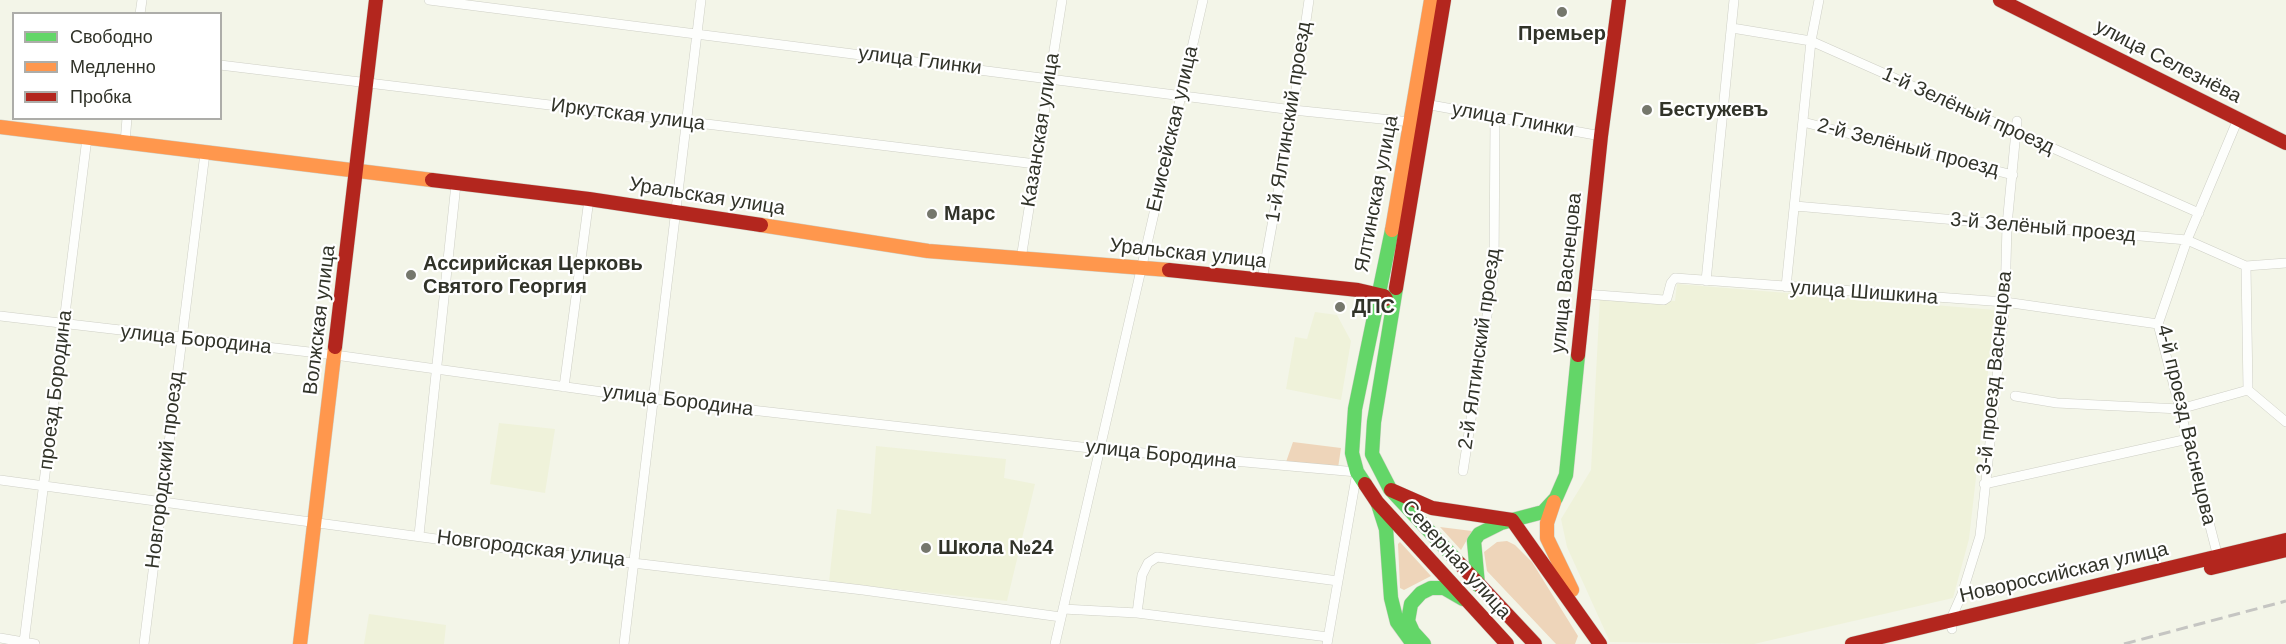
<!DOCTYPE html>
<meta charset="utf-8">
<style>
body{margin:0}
#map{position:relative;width:2286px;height:644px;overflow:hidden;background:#f3f5e8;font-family:Arial,sans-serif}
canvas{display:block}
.legend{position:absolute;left:12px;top:12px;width:210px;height:108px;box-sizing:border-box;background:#fff;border:2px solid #adada9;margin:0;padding:8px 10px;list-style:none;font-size:18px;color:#313329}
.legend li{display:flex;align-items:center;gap:12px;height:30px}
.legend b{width:30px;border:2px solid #adada9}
</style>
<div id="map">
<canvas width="2286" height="644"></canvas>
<ul class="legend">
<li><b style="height:8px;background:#63d668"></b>Свободно</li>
<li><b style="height:8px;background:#ff974d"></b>Медленно</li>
<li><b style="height:8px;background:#b3261e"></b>Пробка</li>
</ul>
</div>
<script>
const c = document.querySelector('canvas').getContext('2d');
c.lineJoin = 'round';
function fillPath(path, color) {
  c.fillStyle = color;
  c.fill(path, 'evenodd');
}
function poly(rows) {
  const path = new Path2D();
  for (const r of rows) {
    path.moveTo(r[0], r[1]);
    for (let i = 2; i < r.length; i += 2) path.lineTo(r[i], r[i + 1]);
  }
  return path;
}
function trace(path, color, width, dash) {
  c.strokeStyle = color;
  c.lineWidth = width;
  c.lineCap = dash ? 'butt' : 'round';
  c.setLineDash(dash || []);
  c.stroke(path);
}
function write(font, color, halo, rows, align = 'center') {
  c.font = font + ' Arial,sans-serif';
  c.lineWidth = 4.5;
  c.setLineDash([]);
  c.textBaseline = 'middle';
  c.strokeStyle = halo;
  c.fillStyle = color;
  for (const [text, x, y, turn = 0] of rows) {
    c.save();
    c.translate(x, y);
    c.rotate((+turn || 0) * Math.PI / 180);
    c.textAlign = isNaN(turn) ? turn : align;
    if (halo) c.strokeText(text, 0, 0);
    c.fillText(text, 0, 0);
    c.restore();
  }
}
fillPath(poly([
 [1677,284,1995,310,1969,539,1953,598,1754,644,1610,642,1567,547,1561,519,1591,470,1600,297,1675,301],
 [1315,312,1337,315,1351,341,1341,400,1286,389,1295,337,1307,339],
 [499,423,555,429,545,493,490,484],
 [876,446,1006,459,1004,478,1035,484,1007,601,829,582,837,509,871,514],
 [369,614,446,625,444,644,364,644]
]), '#eff2da');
fillPath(poly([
 [1293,442,1341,448,1338,468,1286,462],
 [1440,527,1472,531,1461,550],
 [1507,541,1515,545,1532,562,1578,636,1575,644,1556,644,1487,571,1484,552,1497,542],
 [1400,542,1431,576,1404,590,1400,588,1398,544]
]), '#eed5ba');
const street = poly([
 [429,0,1293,110,1411,122],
 [140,14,142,0],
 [1732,28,1811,41,2199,213],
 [220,65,1036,164],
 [1425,104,1601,136],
 [1803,122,2013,175],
 [125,143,127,118],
 [1795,206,2187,240,2246,266,2286,263],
 [1021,259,1062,0],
 [2246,266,2248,390,2286,422],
 [1262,280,1293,110,1309,0],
 [1706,281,1734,0],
 [1786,287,1811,41,1819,0],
 [1584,294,1664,300,1667,298,1671,283,1675,278,2005,302,2158,324],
 [0,316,335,355,653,399,1099,449,1357,472,1327,644],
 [564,387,589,199],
 [2015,396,2057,403,2180,409,2248,390],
 [1463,471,1494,270,1495,118],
 [0,480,488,546,863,590,1061,617],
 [1984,484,2188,439],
 [419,535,456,184],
 [2219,561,2158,324,2187,240,2238,119],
 [1063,609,1137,613,1328,637],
 [1137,613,1142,575,1148,563,1157,557,1338,581],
 [1952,629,1950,621,1962,594,1980,536,2005,302,2007,225,2017,121],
 [0,638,35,644],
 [24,642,87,138],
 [144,644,205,153],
 [624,644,701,0],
 [1055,644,1203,0]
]);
const fast = poly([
 [1396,288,1374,422,1372,454,1390,489,1459,563],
 [1365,484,1357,472,1352,453,1355,409,1392,230],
 [1378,504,1386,529,1391,598,1397,622,1413,644],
 [1478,585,1474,541,1479,534,1501,523,1543,512,1556,498,1566,475,1578,355],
 [1424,644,1413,632,1408,621,1411,604,1421,593,1431,588,1444,588,1463,599]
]);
const slow = poly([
 [0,127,432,180],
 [761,225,928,251,1169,270],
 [1392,230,1431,0],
 [1554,502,1547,523,1547,538,1572,590],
 [300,644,335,347]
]);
const jam = poly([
 [2000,0,2286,143],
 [432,180,589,199,761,225],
 [1169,270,1358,290,1384,296,1386,299],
 [1396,288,1444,0],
 [335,347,376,0],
 [1578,355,1601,136,1619,0],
 [1365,484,1377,502,1507,644],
 [1391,490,1432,508,1512,520,1600,644],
 [1459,563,1535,644],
 [2211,568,2286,550],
 [1852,644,2286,540]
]);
trace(street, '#cecfc5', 10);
trace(fast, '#cecfc5', 15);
trace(slow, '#cecfc5', 15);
trace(jam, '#cecfc5', 15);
trace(street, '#fdfefc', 9);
trace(fast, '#63d668', 14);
trace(slow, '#ff974d', 14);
trace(jam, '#b3261e', 14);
trace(poly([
 [2124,644,2286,601]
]), '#c5c5c2', 3, [12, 6]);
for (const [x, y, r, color] of [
 [1562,12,6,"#75776c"],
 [1647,110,6,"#75776c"],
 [932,214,6,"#75776c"],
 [411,275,6,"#75776c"],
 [1340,307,6,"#75776c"],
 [926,548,6,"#75776c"]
]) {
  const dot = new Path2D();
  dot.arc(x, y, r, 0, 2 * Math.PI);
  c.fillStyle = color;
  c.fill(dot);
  trace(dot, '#fff', 2);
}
write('bold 20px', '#313329', '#fff', [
 ["Премьер",1562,34,"center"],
 ["Бестужевъ",1659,110],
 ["Марс",944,214],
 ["Ассирийская Церковь",423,264],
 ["Святого Георгия",423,287],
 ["ДПС",1352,307],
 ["Школа №24",938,548]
], 'left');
write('20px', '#313329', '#fff', [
 ["улица Глинки",920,61,7],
 ["улица Селезнёва",2168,62,27],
 ["1-й Зелёный проезд",1968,111,24],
 ["Иркутская улица",628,115,7],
 ["улица Глинки",1513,120,10],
 ["1-й Ялтинский проезд",1289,122,-81],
 ["Енисейская улица",1173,129,-77],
 ["Казанская улица",1041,130,-81],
 ["2-й Зелёный проезд",1908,148,14],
 ["Ялтинская улица",1377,194,-79],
 ["Уральская улица",707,197,9],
 ["3-й Зелёный проезд",2043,228,5],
 ["Уральская улица",1188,254,6],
 ["улица Васнецова",1567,273,-84],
 ["улица Шишкина",1864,293,4],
 ["Волжская улица",320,320,-83],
 ["улица Бородина",196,340,6],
 ["2-й Ялтинский проезд",1480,349,-82],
 ["3-й проезд Васнецова",1995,373,-84],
 ["проезд Бородина",56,390,-83],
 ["улица Бородина",678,401,7],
 ["4-й проезд Васнецова",2186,425,77],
 ["улица Бородина",1161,455,6],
 ["Новгородский проезд",165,470,-83],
 ["Новгородская улица",531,549,7],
 ["Северная улица",1456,560,48],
 ["Новороссийская улица",2064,573,-13]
]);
</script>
